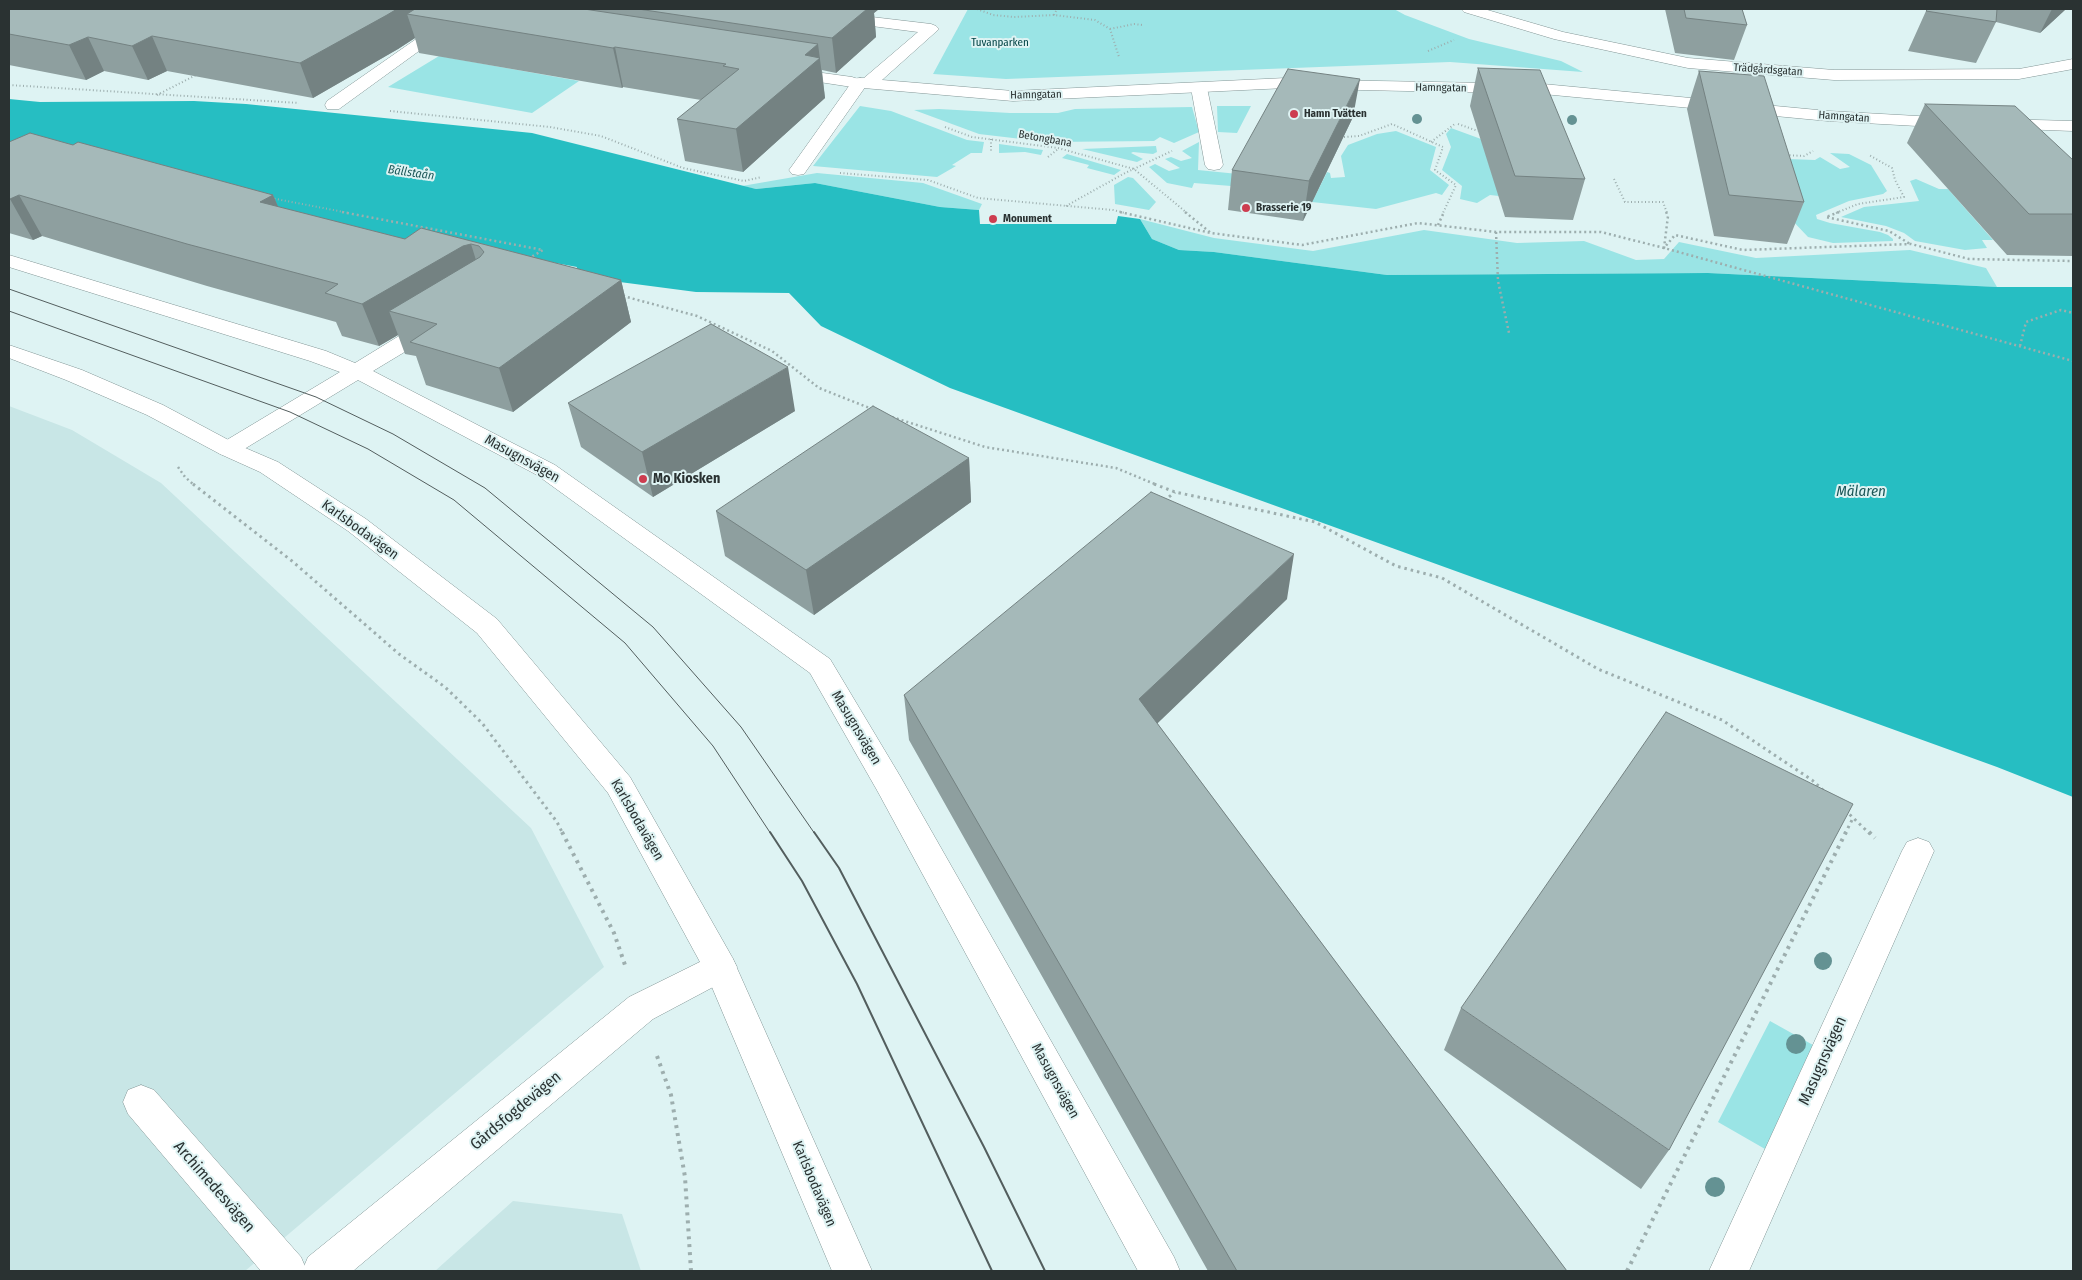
<!DOCTYPE html>
<meta charset="utf-8">
<style>
body{margin:0}
#map{position:relative;width:2082px;height:1280px;overflow:hidden;background:#def3f3;font-family:"Fira Sans Condensed",sans-serif}
canvas{display:block}
.frame{position:absolute;inset:0;border:10px solid #2a3232;pointer-events:none}
</style>
<div id="map">
<canvas width="2082" height="1280"></canvas>
<div class="frame"></div>
</div>
<script>
const c = document.querySelector('canvas').getContext('2d');
c.lineJoin = 'round';
function fillPath(path, color) {
  c.fillStyle = color;
  c.fill(path, 'evenodd');
}
function poly(rows) {
  const path = new Path2D();
  for (const r of rows) {
    path.moveTo(r[0], r[1]);
    for (let i = 2; i < r.length; i += 2) path.lineTo(r[i], r[i + 1]);
  }
  return path;
}
function trace(path, color, width, dash) {
  c.strokeStyle = color;
  c.lineWidth = width;
  c.lineCap = dash ? 'butt' : 'round';
  c.setLineDash(dash || []);
  c.stroke(path);
}
function write(font, color, halo, rows, align = 'center') {
  c.font = font + ' "Fira Sans Condensed",sans-serif';
  c.lineWidth = 4;
  c.setLineDash([]);
  c.textBaseline = 'middle';
  c.strokeStyle = halo;
  c.fillStyle = color;
  for (const [text, x, y, turn = 0] of rows) {
    c.save();
    c.translate(x, y);
    c.rotate((+turn || 0) * Math.PI / 180);
    c.textAlign = isNaN(turn) ? turn : align;
    if (halo) c.strokeText(text, 0, 0);
    c.fillText(text, 0, 0);
    c.restore();
  }
}
fillPath(poly([
 [9,406,72,430,161,483,531,828,604,967,245,1271,9,1271],
 [513,1201,622,1214,641,1271,435,1271]
]), '#c8e6e6');
fillPath(poly([
 [968,9,1394,9,1405,15,1469,39,1561,61,1583,72,1450,62,1006,79,933,74],
 [439,56,579,81,532,113,388,87],
 [860,106,891,111,967,140,984,142,982,153,971,153,952,165,956,166,937,177,813,166],
 [1217,106,1251,106,1237,133,1218,132],
 [1192,107,1199,132,1174,143,1160,137,1154,141,1047,142,979,134,914,110,939,109,1010,113,1058,113,1075,109],
 [1451,128,1481,139,1499,196,1490,195,1477,203,1460,199,1462,186,1442,170,1451,147,1446,134],
 [1396,131,1436,147,1430,170,1449,185,1442,195,1436,193,1376,209,1312,202,1327,172,1330,173,1331,178,1345,177,1341,156,1348,145,1377,134],
 [1199,142,1198,170,1238,174,1231,186,1194,183,1192,188,1167,183,1149,167,1155,164,1169,171,1180,168,1165,159,1171,157,1181,161,1192,158,1182,151],
 [999,144,1043,150,1041,155,1025,152,999,153],
 [1156,146,1157,152,1153,154,1133,152,1131,153,1143,159,1137,162,1082,149],
 [1830,153,1849,154,1871,165,1887,191,1883,194,1849,201,1816,215,1817,219,1830,223,1880,232,1888,235,1893,239,1893,241,1833,243,1808,237,1790,218,1762,158,1815,160,1820,157,1840,169,1850,167],
 [1067,154,1121,170,1114,175,1087,168,1089,165,1062,158],
 [817,173,923,183,982,204,979,210,940,207,815,183,756,189,742,186],
 [1128,177,1133,178,1156,202,1149,210,1115,204,1114,185],
 [1916,179,1939,189,1948,189,1993,240,1982,240,1987,248,1965,250,1915,241,1904,233,1886,226,1841,217,1864,207,1919,201,1910,181],
 [1140,219,1214,238,1313,251,1424,230,1517,243,1584,241,1636,260,1664,259,1679,242,1756,258,1910,250,1986,268,1997,287,1708,273,1387,275,1214,252,1179,250,1152,239],
 [1770,1021,1813,1045,1765,1149,1718,1122]
]), '#9ae4e5');
fillPath(poly([
 [9,99,40,102,194,101,246,104,532,133,756,189,815,183,940,207,979,210,980,224,1116,224,1118,216,1140,219,1152,239,1179,250,1214,252,1387,275,1708,273,1997,287,2073,287,2073,797,1997,767,950,388,821,326,789,293,696,292,574,276,577,267,485,250,473,257,9,155]
]), '#26bec2');
const service = poly([
 [447,19,452,21,455,24,452,27,339,109,327,109,325,105,327,101,442,21,447,19],
 [860,78,866,79,868,83,804,174,798,175,792,174,789,170,792,166,854,79,860,78],
 [1199,83,1205,84,1207,88,1223,165,1220,169,1214,170,1208,169,1205,165,1191,88,1193,84,1199,83],
 [141,1085,154,1090,301,1257,307,1271,261,1271,128,1114,123,1102,128,1090,141,1085]
]);
const minor = poly([
 [1461,9,1484,9,1563,32,1688,58,1834,70,2019,69,2073,59,2073,69,2019,79,1834,80,1688,68,1554,39,1464,12,1461,9],
 [838,13,931,24,936,26,939,29,882,80,1013,91,1286,78,1292,79,1294,83,1292,87,1286,88,1013,101,852,87,846,85,844,82,846,79,864,78,918,32,833,21,830,18,833,15,838,13],
 [9,255,326,351,355,363,425,320,433,319,441,320,444,325,441,330,373,371,555,465,830,659,900,776,1174,1257,1180,1271,1138,1271,878,792,810,673,537,475,358,380,236,454,228,456,220,454,216,449,220,444,340,372,310,361,9,267,9,255],
 [1918,838,1929,842,1934,851,1749,1271,1709,1271,1902,851,1907,842,1918,838],
 [720,952,732,957,737,967,732,977,653,1019,353,1271,302,1271,308,1257,629,997,720,952]
]);
const tertiary = poly([
 [786,68,852,77,858,79,860,82,858,85,852,87,780,76,778,73,780,70,786,68],
 [1322,80,1543,84,1828,111,1953,118,1959,119,1962,123,1959,127,1953,128,1828,121,1543,94,1316,89,1314,85,1316,81,1322,80],
 [1998,119,2073,121,2073,131,1992,128,1989,124,1992,120,1998,119],
 [9,345,82,370,163,405,236,444,278,462,366,519,497,619,630,777,732,957,872,1271,832,1271,706,973,608,793,477,633,348,531,260,472,220,454,147,415,66,380,9,358,9,345]
]);
trace(service, '#839696', 1);
trace(minor, '#839696', 1);
trace(tertiary, '#839696', 1);
trace(poly([
 [977,9,993,15,1014,17,1054,15,1095,20,1110,29,1119,57],
 [1054,15,1057,9],
 [1110,29,1134,24,1142,25],
 [1428,51,1454,40],
 [9,85,299,103],
 [157,95,198,74],
 [390,111,550,127,601,136,683,168,744,181,762,177],
 [1458,124,1478,131],
 [945,127,972,137,1058,148,1134,169,1187,213],
 [1344,137,1359,136,1392,124,1443,147,1435,170,1456,185,1443,213],
 [991,139,991,153],
 [1431,142,1456,123],
 [1786,155,1804,156,1813,151],
 [1048,157,1058,149],
 [840,173,928,180,978,198,1113,210,1125,213],
 [1614,179,1625,202,1663,202,1667,213],
 [271,198,349,213],
 [1066,206,1125,173,1172,151],
 [1836,213,1858,204,1904,197,1895,180,1892,168,1869,155]
]), '#9daeae', 2, [1, 2.5]);
trace(poly([
 [342,212,543,250,528,259],
 [1120,212,1211,233,1302,245,1418,223,1496,232,1601,232,1664,248,1675,235,1743,250,1911,244,1969,259,2073,261],
 [1185,212,1211,233],
 [1666,212,1668,216,1664,248,2073,361],
 [1839,212,1826,217,1889,231,1910,244],
 [1438,225,1444,212],
 [1496,232,1498,281,1509,333],
 [623,296,697,316,772,351,819,388,872,409],
 [2020,346,2026,322,2061,310,2073,313],
 [892,417,985,447,1116,468,1157,485],
 [178,467,185,477,194,485]
]), '#9daeae', 2.5, [2, 3]);
trace(poly([
 [193,484,292,561,399,654,445,687,482,723,557,822,563,834],
 [1154,484,1175,492,1315,522,1396,566,1442,578,1598,669,1722,720,1812,780,1824,791],
 [1164,501,1175,492],
 [1845,810,1870,834],
 [1845,834,1853,818]
]), '#9daeae', 3, [2.5, 4]);
trace(poly([
 [562,832,614,933,625,965],
 [1869,832,1875,838],
 [657,1056,671,1095,685,1177,691,1271],
 [1627,1271,1846,832]
]), '#9daeae', 4, [3, 5]);
fillPath(service, '#fff');
fillPath(minor, '#fff');
fillPath(tertiary, '#fff');
trace(poly([
 [9,289,316,397,393,434,485,488,653,627,741,727,815,834],
 [9,311,290,412,368,449,454,500,625,643,713,746,771,834]
]), '#535e5e', 1);
trace(poly([
 [770,832,802,881,857,984,992,1271],
 [814,832,839,868,984,1147,1045,1271]
]), '#535e5e', 2);
c.fillStyle = '#649293';
for (const [x, y, r] of [
 [1417,119,5],
 [1572,120,5],
 [1823,961,9],
 [1796,1044,10],
 [1715,1187,10]
]) {
  c.beginPath();
  c.arc(x, y, r, 0, 2 * Math.PI);
  c.fill();
}
fillPath(poly([
 [9,9,879,9,874,13,876,37,836,73,822,70,825,98,743,172,685,161,677,119,701,100,623,87,622,88,419,53,415,38,398,49,313,98,167,71,148,80,104,71,86,80,9,65],
 [1665,9,1742,9,1747,25,1734,60,1675,53],
 [1928,9,2066,9,2040,33,1996,22,1976,63,1908,51,1926,11],
 [1478,68,1585,179,1573,220,1505,217,1470,106],
 [1699,71,1804,202,1787,244,1714,236,1687,109],
 [1925,104,2073,160,2073,256,2007,255,1907,143],
 [1353,117,1303,221,1228,210,1232,170],
 [9,142,73,145,273,195,278,207,405,239,421,228,621,280,631,322,513,412,426,385,416,356,405,354,398,335,379,346,342,336,336,322,207,286,42,236,33,240,9,233],
 [568,403,795,411,653,497,581,447],
 [969,458,971,502,814,615,725,556,716,511],
 [1287,599,1157,723,1567,1271,1208,1271,909,740,904,695],
 [1461,1008,1669,1150,1641,1189,1444,1050]
]), '#8e9f9f');
fillPath(poly([
 [397,9,432,9,407,14,415,38,398,49,313,98,300,63],
 [867,9,879,9,874,13,876,37,836,73,832,38],
 [2052,9,2066,9,2040,33],
 [152,36,167,71,148,80,132,46],
 [88,37,104,71,86,80,69,45],
 [818,44,825,98,743,172,736,129,805,55],
 [615,47,623,87,622,88,613,48],
 [1360,79,1353,117,1303,221,1309,181],
 [19,195,42,236,33,240,10,199],
 [273,195,291,236,260,202],
 [471,244,484,286,389,311,398,335,379,346,362,304,463,246],
 [621,280,631,322,513,412,499,368],
 [788,367,795,411,653,497,642,452],
 [969,458,971,502,814,615,806,570],
 [1294,554,1287,599,1136,744,1139,699]
]), '#748282');
const building = poly([
 [9,9,397,9,387,15,300,63,152,36,132,46,88,37,69,45,9,34,9,9],
 [415,9,584,9,818,44,805,55,820,58,736,129,677,119,739,69,723,66,726,64,615,47,613,48,407,14,415,9],
 [638,9,867,9,832,38,638,9],
 [1684,9,1742,9,1747,25,1686,18,1684,9],
 [1928,9,1997,9,1996,22,1926,11,1928,9],
 [1478,68,1540,70,1585,179,1515,176,1478,68],
 [1288,69,1360,79,1309,181,1232,170,1288,69],
 [1699,71,1764,76,1804,202,1729,195,1699,71],
 [1925,104,2015,106,2073,160,2073,214,2029,214,1925,104],
 [30,133,73,145,78,142,273,195,260,202,405,239,421,228,621,280,499,368,410,342,437,324,389,311,480,257,484,252,479,246,471,244,463,246,362,304,325,293,338,284,187,244,19,195,10,199,9,199,9,142,30,133],
 [711,324,788,367,642,452,568,403,711,324],
 [873,406,969,458,806,570,716,511,873,406],
 [1151,492,1294,554,1139,699,1567,1271,1237,1271,904,695,1151,492],
 [1666,712,1853,804,1669,1150,1461,1008,1666,712]
]);
fillPath(building, '#a5b9b9');
trace(building, '#748282', 1);
for (const [x, y, r, color] of [
 [1294,114,5,"#cd3d50"],
 [1246,208,5,"#cd3d50"],
 [993,219,5,"#cd3d50"],
 [643,479,5,"#cd3d50"]
]) {
  const dot = new Path2D();
  dot.arc(x, y, r, 0, 2 * Math.PI);
  c.fillStyle = color;
  c.fill(dot);
  trace(dot, '#def3f3', 2);
}
write('11px', '#004244', '#def3f3', [
 ["Tuvanparken",1000,43]
]);
write('11px', '#2a3232', '#def3f3', [
 ["Trädgårdsgatan",1768,70,4],
 ["Hamngatan",1441,88,1],
 ["Hamngatan",1036,95,-1],
 ["Hamngatan",1844,117,4],
 ["Betongbana",1045,139,10]
]);
write('bold 11px', '#2a3232', '#def3f3', [
 ["Hamn Tvätten",1304,114],
 ["Brasserie 19",1256,208],
 ["Monument",1003,219]
], 'left');
write('italic 12px', '#1c5758', '#def3f3', [
 ["Bällstaån",411,173,8]
]);
write('14px', '#2a3232', '#def3f3', [
 ["Masugnsvägen",522,459,29],
 ["Karlsbodavägen",360,530,36],
 ["Masugnsvägen",856,728,59],
 ["Karlsbodavägen",637,820,60],
 ["Masugnsvägen",1055,1081,61],
 ["Karlsbodavägen",814,1184,67]
]);
write('bold 14px', '#2a3232', '#def3f3', [
 ["Mo Kiosken",653,479]
], 'left');
write('italic 15px', '#1c5758', '#def3f3', [
 ["Mälaren",1861,492]
]);
write('16px', '#2a3232', '#def3f3', [
 ["Masugnsvägen",1823,1061,-66],
 ["Gårdsfogdevägen",516,1111,-40],
 ["Archimedesvägen",214,1187,49]
]);
</script>
